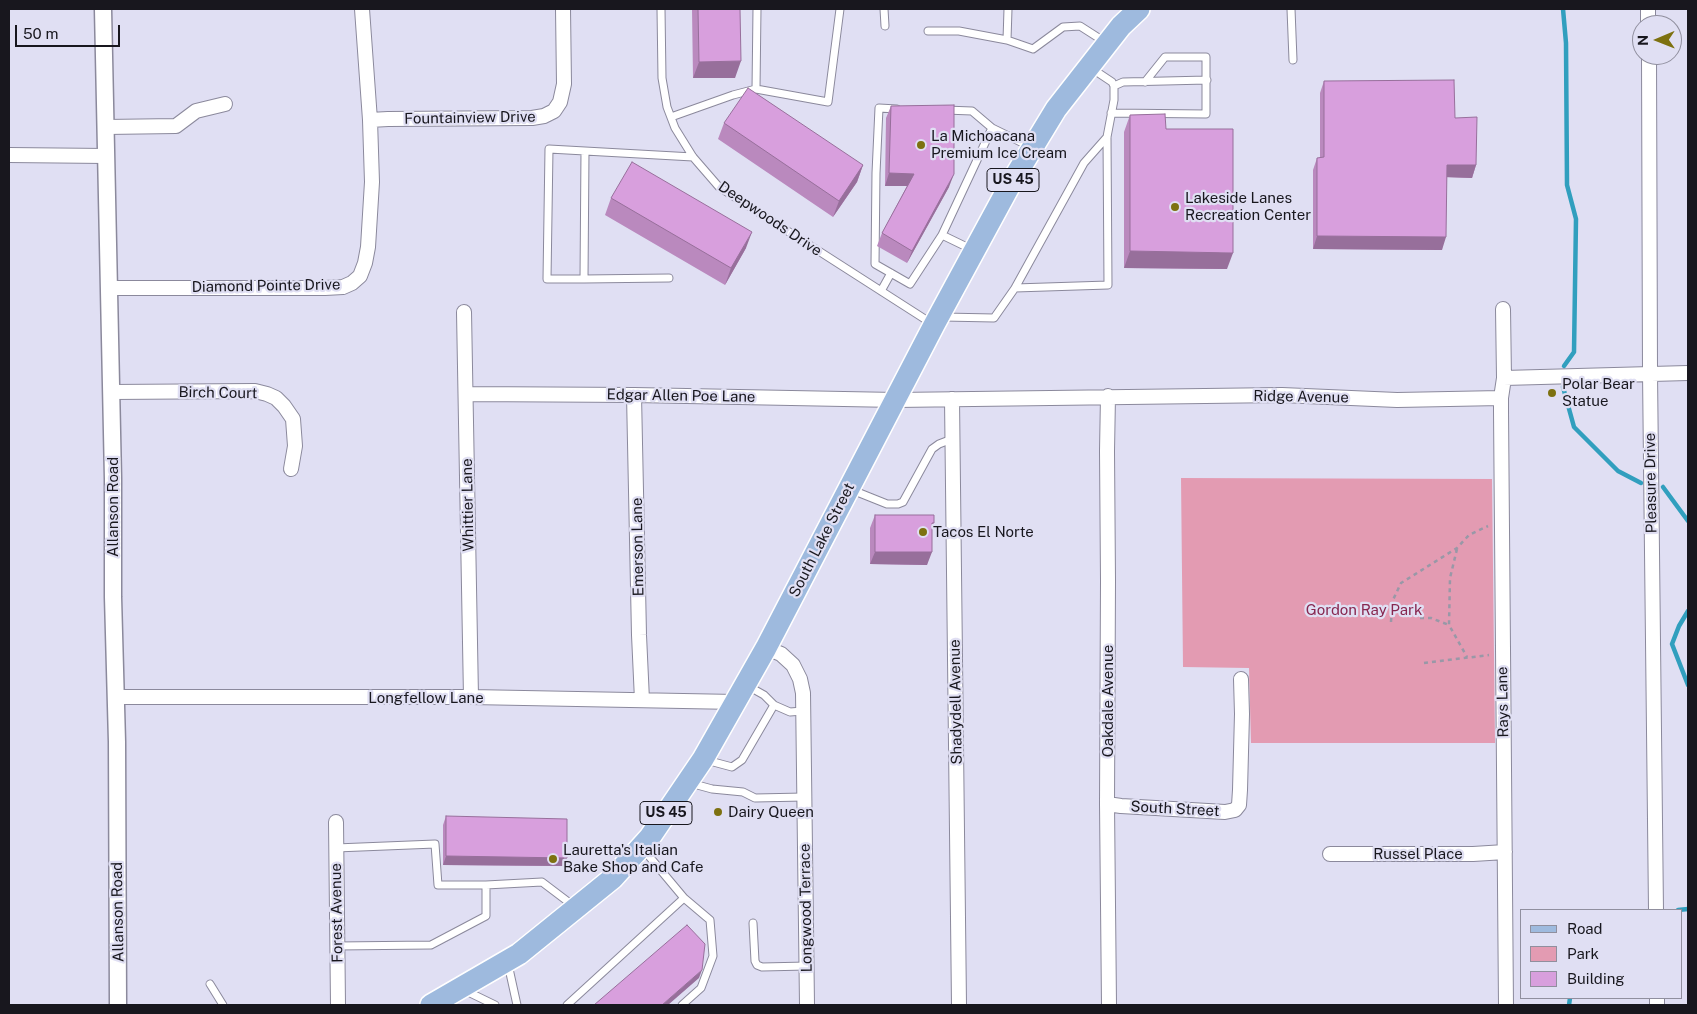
<!DOCTYPE html>
<style>
body{margin:0}
#map{position:relative;width:1697px;height:1014px;overflow:hidden;background:#e0dff3;font-family:"Public Sans",sans-serif}
canvas{display:block}
.frame{position:absolute;inset:0;border:10px solid #18171e;pointer-events:none}
.legend{position:absolute;left:1520px;top:909px;width:162px;height:90px;box-sizing:border-box;background:#e0dff3;border:1px solid #908f9e;margin:0;padding:6px 9px;list-style:none;font-size:15px;color:#18171e}
.legend li{display:flex;align-items:center;gap:10px;height:25px}
.legend b{width:25px;border:1px solid #908f9e}
.north{position:absolute;left:1632px;top:15px;width:50px;height:50px;box-sizing:border-box;background:#e0dff3;border:1px solid #908f9e;border-radius:50%;rotate:269deg;font-size:14px;font-weight:700;line-height:20px;text-align:center;color:#18171e}
.north::after{content:'';display:block;margin:auto;width:18px;height:22px;background:#7d7110;clip-path:polygon(50% 0,100% 100%,50% 72%,0 100%)}
.scale{position:absolute;left:15px;top:25px;width:105px;height:22px;box-sizing:border-box;border:2px solid #18171e;border-top:0;padding-left:6px;font-size:15px;line-height:18px;white-space:nowrap;color:#18171e;-webkit-text-stroke:4px #e0dff3;paint-order:stroke}
</style>
<div id="map">
<canvas width="1697" height="1014"></canvas>
<div class="frame"></div>
<ul class="legend">
<li><b style="height:6px;background:#9ebade"></b>Road</li>
<li><b style="height:14px;background:#e39bb2"></b>Park</li>
<li><b style="height:14px;background:#d89fdd"></b>Building</li>
</ul>
<div class="north">N</div>
<div class="scale">50 m</div>
</div>
<script>
const c = document.querySelector('canvas').getContext('2d');
c.lineJoin = 'round';
function fillPath(path, color) {
  c.fillStyle = color;
  c.fill(path, 'evenodd');
}
function poly(rows) {
  const path = new Path2D();
  for (const r of rows) {
    path.moveTo(r[0], r[1]);
    for (let i = 2; i < r.length; i += 2) path.lineTo(r[i], r[i + 1]);
  }
  return path;
}
function trace(path, color, width, dash) {
  c.strokeStyle = color;
  c.lineWidth = width;
  c.lineCap = dash ? 'butt' : 'round';
  c.setLineDash(dash || []);
  c.stroke(path);
}
function write(font, color, halo, rows, align = 'center') {
  c.font = font + ' "Public Sans",sans-serif';
  c.lineWidth = 4.5;
  c.setLineDash([]);
  c.textBaseline = 'middle';
  c.strokeStyle = halo;
  c.fillStyle = color;
  for (const [text, x, y, turn = 0] of rows) {
    c.save();
    c.translate(x, y);
    c.rotate((+turn || 0) * Math.PI / 180);
    c.textAlign = isNaN(turn) ? turn : align;
    if (halo) c.strokeText(text, 0, 0);
    c.fillText(text, 0, 0);
    c.restore();
  }
}
fillPath(poly([
 [1181,478,1492,479,1495,743,1251,743,1249,668,1183,667]
]), '#e39bb2');
trace(poly([
 [1563,9,1566,43,1567,185,1576,219,1574,352,1564,366],
 [1563,387,1574,427,1618,471,1641,483],
 [1663,487,1688,521],
 [1688,611,1679,626,1672,644,1688,685],
 [1678,910,1688,909],
 [1569,1005,1570,998]
]), '#319fbe', 4.5);
const service = poly([
 [661,9,662,78,667,107,675,128,693,157,719,187,931,323],
 [884,9,885,26],
 [1008,9,1007,40,1033,49,1063,27,1080,26,1105,42],
 [1291,9,1293,60],
 [928,31,959,31,1007,40],
 [1091,68,1112,82,1114,86,1114,100,1107,137,1108,285,1015,288,1084,163,1107,137],
 [1114,86,1123,82,1207,80],
 [756,89,757,9],
 [897,109,879,108,876,173,875,264,910,284,942,235],
 [945,110,972,111,992,128],
 [1111,113,1206,114,1206,57,1165,57,1145,82],
 [671,117,733,95,756,89,828,102,840,9],
 [585,151,584,279,547,279,549,149,693,157],
 [971,249,942,235,992,128,1031,147],
 [584,279,669,278],
 [881,291,891,273],
 [943,317,994,318,1015,288],
 [852,490,887,504,898,504,903,502,932,449,939,444,952,439],
 [746,685,764,695,774,705,790,712,803,711],
 [706,760,732,767,742,760,774,705],
 [690,783,712,789,743,792,755,798,804,797],
 [336,848,435,844,438,885,486,885],
 [753,923,755,961,757,965,762,967,807,966],
 [337,946,431,945,486,916,486,885,542,882,575,907],
 [508,964,517,1005],
 [210,984,223,1005],
 [464,990,495,1005],
 [567,1005,684,898,643,849],
 [682,1005,701,988,713,956,710,920,684,898]
]);
const minor = poly([
 [1648,9,1648,25],
 [1649,55,1650,373,1656,910],
 [370,120,388,119,532,118,544,116,554,111,560,102,564,84,563,9],
 [106,127,176,126,196,111,225,104],
 [9,155,106,156],
 [109,288,325,288,343,287,352,283,360,276,365,263,368,247,372,182,370,120,362,9],
 [1503,309,1504,378,1501,398,1501,411,1506,1005],
 [464,312,471,697],
 [1504,378,1688,373],
 [111,392,255,391,267,394,276,398,284,406,293,419,295,446,291,469],
 [466,394,634,395,896,400,1282,395,1397,400,1501,398],
 [634,395,639,635,642,700],
 [1108,396,1107,451,1108,581,1107,804,1109,1005],
 [952,399,959,1005],
 [766,648,781,654,793,665,800,679,803,693,807,1005],
 [116,697,471,697,736,702],
 [1107,804,1121,806,1225,812,1235,810,1239,805,1240,790,1242,714,1241,679],
 [336,822,338,1005],
 [1330,854,1473,854,1505,852],
 [1657,998,1657,1005]
]);
const tertiary = poly([
 [103,9,113,479,113,597,117,742,118,1005]
]);
const primary = poly([
 [431,1005,519,954,613,878,650,837,703,759,766,648,934,325,1011,183,1056,109,1121,26,1139,9]
]);
trace(service, '#8b899c', 9);
trace(minor, '#8b899c', 16);
trace(tertiary, '#8b899c', 19);
trace(primary, '#fff', 24);
trace(poly([
 [1457,549,1450,578,1449,625,1467,657],
 [1420,610,1420,618,1431,618,1449,625],
 [1391,622,1392,602,1401,583,1457,548,1469,535,1488,526],
 [1424,663,1489,655]
]), '#9998a7', 2.5, [4, 4]);
trace(service, '#fff', 7);
trace(minor, '#fff', 14);
trace(tertiary, '#fff', 16);
trace(primary, '#9ebade', 21);
fillPath(poly([
 [692,9,740,9,735,78,693,78],
 [1324,81,1455,118,1476,165,1472,178,1447,177,1442,250,1313,249,1313,170,1317,158,1320,158,1320,93],
 [891,106,949,187,907,263,877,246,882,233,907,186,885,186,886,118],
 [1130,115,1166,129,1227,269,1124,268,1124,132],
 [724,123,863,165,857,182,833,217,718,139],
 [611,198,746,248,725,285,605,215],
 [875,515,934,523,932,529,927,565,870,564,870,528],
 [446,816,567,858,564,866,443,865,443,825]
]), '#ba89be');
fillPath(poly([
 [741,61,735,78,693,78,699,62],
 [863,165,857,182,833,217,839,201],
 [1447,165,1476,165,1472,178,1442,177],
 [889,173,914,174,910,186,885,186],
 [954,174,949,187,907,263,912,251],
 [752,232,746,248,725,285,731,268],
 [1317,236,1446,237,1442,250,1313,249],
 [1130,251,1233,253,1227,269,1124,268],
 [875,552,932,552,927,565,870,564],
 [446,856,567,858,564,866,443,865],
 [702,970,699,978,668,1005,662,1005]
]), '#976f9b');
const building = poly([
 [698,9,740,9,741,61,699,62,698,9],
 [1454,80,1455,118,1477,117,1476,165,1447,165,1446,237,1317,236,1317,158,1324,157,1324,81,1454,80],
 [748,88,863,165,839,201,724,123,748,88],
 [954,105,954,174,912,251,882,233,914,174,889,173,891,106,954,105],
 [1165,114,1166,129,1233,129,1233,253,1130,251,1130,115,1165,114],
 [632,162,752,232,731,268,611,198,632,162],
 [875,515,934,515,934,523,932,523,932,552,875,552,875,515],
 [446,816,567,819,567,858,446,856,446,816],
 [687,925,705,944,702,970,662,1005,594,1005,687,925]
]);
fillPath(building, '#d89fdd');
trace(building, '#976f9b', 1);
for (const [x, y, r, color] of [
 [921,145,5,"#7d7110"],
 [1175,207,5,"#7d7110"],
 [1552,393,5,"#7d7110"],
 [923,532,5,"#7d7110"],
 [718,812,5,"#7d7110"],
 [553,859,5,"#7d7110"]
]) {
  const dot = new Path2D();
  dot.arc(x, y, r, 0, 2 * Math.PI);
  c.fillStyle = color;
  c.fill(dot);
  trace(dot, '#e0dff3', 2);
}
for (const [x, y, w] of [
 [1013,180,52],
 [666,813,52]
]) {
  const box = new Path2D();
  box.roundRect(x - w / 2, y - 11.5, w, 23, 4);
  c.fillStyle = '#e0dff3';
  c.fill(box);
  trace(box, '#18171e', 1);
}
write('bold 14px', '#18171e', null, [
 ["US 45",1013,180],
 ["US 45",666,813]
]);
write('15px', '#18171e', '#e0dff3', [
 ["Fountainview Drive",470,118,-1],
 ["Deepwoods Drive",770,219,34],
 ["Diamond Pointe Drive",266,286,-1],
 ["Birch Court",218,393,1],
 ["Edgar Allen Poe Lane",681,396,1],
 ["Ridge Avenue",1301,397,1],
 ["Pleasure Drive",1651,483,-91],
 ["Whittier Lane",468,505,-91],
 ["Allanson Road",113,507,-90],
 ["South Lake Street",822,540,-63],
 ["Emerson Lane",638,547,-91],
 ["Longfellow Lane",426,698],
 ["Oakdale Avenue",1108,701,-90],
 ["Shadydell Avenue",956,702,-91],
 ["Rays Lane",1503,702,-91],
 ["South Street",1175,809,3],
 ["Russel Place",1418,854],
 ["Longwood Terrace",806,908,-91],
 ["Allanson Road",118,912,-91],
 ["Forest Avenue",337,913,-91]
]);
write('15px', '#18171e', '#e0dff3', [
 ["La Michoacana",931,136],
 ["Premium Ice Cream",931,153],
 ["Lakeside Lanes",1185,198],
 ["Recreation Center",1185,215],
 ["Polar Bear",1562,384],
 ["Statue",1562,401],
 ["Tacos El Norte",933,532],
 ["Dairy Queen",728,812],
 ["Lauretta's Italian",563,850],
 ["Bake Shop and Cafe",563,867]
], 'left');
write('15px', '#872750', '#e0dff3', [
 ["Gordon Ray Park",1364,610]
]);
</script>
